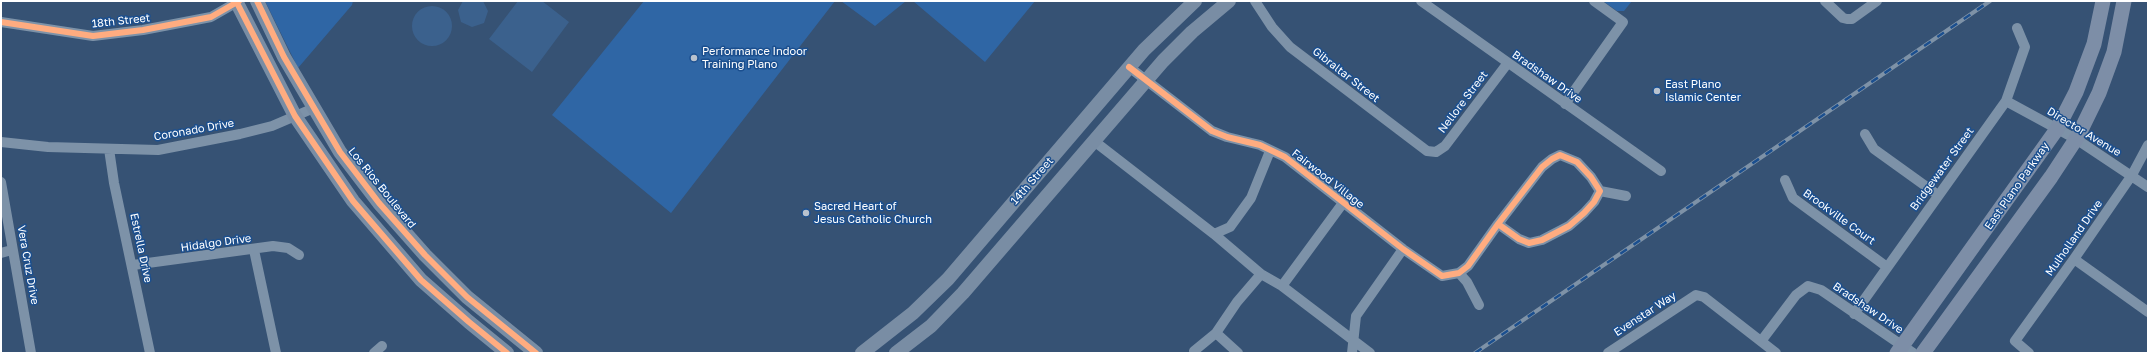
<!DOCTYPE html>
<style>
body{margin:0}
#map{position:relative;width:2149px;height:354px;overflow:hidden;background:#365274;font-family:"Golos Text",sans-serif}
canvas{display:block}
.frame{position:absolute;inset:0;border:2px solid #fff;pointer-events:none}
</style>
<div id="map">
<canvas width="2149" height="354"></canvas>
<div class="frame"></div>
</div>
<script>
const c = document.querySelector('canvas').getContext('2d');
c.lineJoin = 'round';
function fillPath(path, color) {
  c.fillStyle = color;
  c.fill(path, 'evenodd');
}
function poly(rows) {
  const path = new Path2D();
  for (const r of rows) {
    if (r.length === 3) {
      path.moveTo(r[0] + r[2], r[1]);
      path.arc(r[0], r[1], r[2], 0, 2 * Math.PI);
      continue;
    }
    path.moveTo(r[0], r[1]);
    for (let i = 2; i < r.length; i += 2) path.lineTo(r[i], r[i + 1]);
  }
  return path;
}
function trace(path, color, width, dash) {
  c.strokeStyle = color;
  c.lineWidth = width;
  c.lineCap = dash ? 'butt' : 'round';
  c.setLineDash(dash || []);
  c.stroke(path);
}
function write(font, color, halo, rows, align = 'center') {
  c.font = font + ' "Golos Text",sans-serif';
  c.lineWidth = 3;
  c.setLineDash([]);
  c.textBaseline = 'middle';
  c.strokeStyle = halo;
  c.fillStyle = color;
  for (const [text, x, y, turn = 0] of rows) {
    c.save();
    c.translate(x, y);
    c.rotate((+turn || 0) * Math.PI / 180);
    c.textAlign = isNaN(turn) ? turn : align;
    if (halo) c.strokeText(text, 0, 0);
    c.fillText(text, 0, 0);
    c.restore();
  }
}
fillPath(poly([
 [265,1,353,1,352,5,298,68],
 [644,1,835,1,671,213,552,115],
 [841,1,906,1,875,26],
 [913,1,1035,1,985,62],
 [1603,1,1632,1,1624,11,1617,11]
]), '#2f66a5');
fillPath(poly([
 [463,1,483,1,488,11,484,23,472,27,461,22,458,10],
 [518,1,542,1,569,22,532,72,489,39],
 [432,26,20]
]), '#3b618d');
trace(poly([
 [1255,1,1272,27,1290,47,1427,151,1436,152,1445,146,1507,64],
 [1421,1,1661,171],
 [1825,1,1843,18,1847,19,1852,19,1877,1],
 [1,22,93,36,143,30,211,17,239,1],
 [1129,67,1212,131,1227,137,1260,145,1285,157,1403,249,1442,276,1459,273,1468,266,1498,224,1542,167,1552,159,1560,155,1577,162,1591,177,1600,191,1594,202,1584,213,1569,226,1542,240,1529,243,1519,239,1498,224],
 [2006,101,2076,139,2148,187],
 [1565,104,1623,22,1594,1],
 [1865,134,1874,149,1938,195],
 [1094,141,1214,234,1261,274,1282,286,1370,353],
 [1,142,48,147,158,150,240,134,272,126,314,108],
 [109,149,114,183,150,353],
 [1785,180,1793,198,1887,267],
 [1,182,31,353],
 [1600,191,1626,196],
 [1214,234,1230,227,1251,198,1270,151],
 [254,250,276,353],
 [1,253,12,250],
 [2074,259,2148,312],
 [133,265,273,246,288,248,299,255],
 [1459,273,1467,282,1479,305],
 [1282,286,1343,203],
 [1854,314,2006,101,2025,47,2017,28],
 [1216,333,1238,353],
 [1762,340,1796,295,1808,286,1821,290,1913,353],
 [1194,351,1216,333,1237,302,1261,274],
 [374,353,382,346],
 [1352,353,1356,316,1403,249],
 [1608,353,1696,295,1704,297,1776,353],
 [2029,353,2015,341,2074,259,2132,175,2148,145]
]), '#7d92a8', 10);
trace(poly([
 [236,1,295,116,353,201,421,280,469,322,507,353],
 [257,1,284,57,340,152,379,203,425,255,467,297,536,353],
 [862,353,913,313,948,279,1144,50,1195,1],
 [896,353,931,326,963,293,1163,61,1192,32,1229,1]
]), '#798da4', 14);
trace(poly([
 [1897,353,2057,129,2076,92,2094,44,2103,1],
 [1923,353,2051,177,2078,136,2099,93,2114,52,2124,1]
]), '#7d8ea7', 15);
const rail = poly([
 [1475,353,1990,1]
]);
trace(rail, '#7e92a7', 4);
trace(rail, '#1b4f8f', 2.5, [8]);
trace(poly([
 [236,1,295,116,353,201,421,280,469,322,507,353],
 [257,1,284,57,340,152,379,203,425,255,467,297,536,353],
 [1,22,93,36,143,30,211,17,239,1],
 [1129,67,1212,131,1227,137,1260,145,1285,157,1403,249,1442,276,1459,273,1468,266,1498,224,1542,167,1552,159,1560,155,1577,162,1591,177,1600,191,1594,202,1584,213,1569,226,1542,240,1529,243,1519,239,1498,224]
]), '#ffac80', 6);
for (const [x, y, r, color] of [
 [694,58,4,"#b9c2ce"],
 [1657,91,4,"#b9c2ce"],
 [806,213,4,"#b9c2ce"]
]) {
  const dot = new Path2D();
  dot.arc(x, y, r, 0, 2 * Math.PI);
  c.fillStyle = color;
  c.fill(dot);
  trace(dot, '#1b4f8f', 1.5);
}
write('11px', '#fff', '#1b4f8f', [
 ["18th Street",121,21,-6],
 ["Gibraltar Street",1346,75,38],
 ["Bradshaw Drive",1547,77,35],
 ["Nellore Street",1463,102,-53],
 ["Coronado Drive",194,130,-10],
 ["Director Avenue",2084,132,31],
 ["Bridgewater Street",1942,169,-54],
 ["Fairwood Village",1328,179,38],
 ["14th Street",1032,181,-49],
 ["East Plano Parkway",2017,186,-55],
 ["Los Rios Boulevard",382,188,51],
 ["Brookville Court",1839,217,36],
 ["Mulholland Drive",2074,238,-55],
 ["Hidalgo Drive",216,243,-8],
 ["Estrella Drive",141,248,78],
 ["Vera Cruz Drive",28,265,80],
 ["Bradshaw Drive",1868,308,34],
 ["Evenstar Way",1645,314,-33]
]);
write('11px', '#fff', '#1b4f8f', [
 ["Performance Indoor",702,52],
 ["Training Plano",702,65],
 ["East Plano",1665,85],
 ["Islamic Center",1665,98],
 ["Sacred Heart of",814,207],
 ["Jesus Catholic Church",814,220]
], 'left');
</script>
